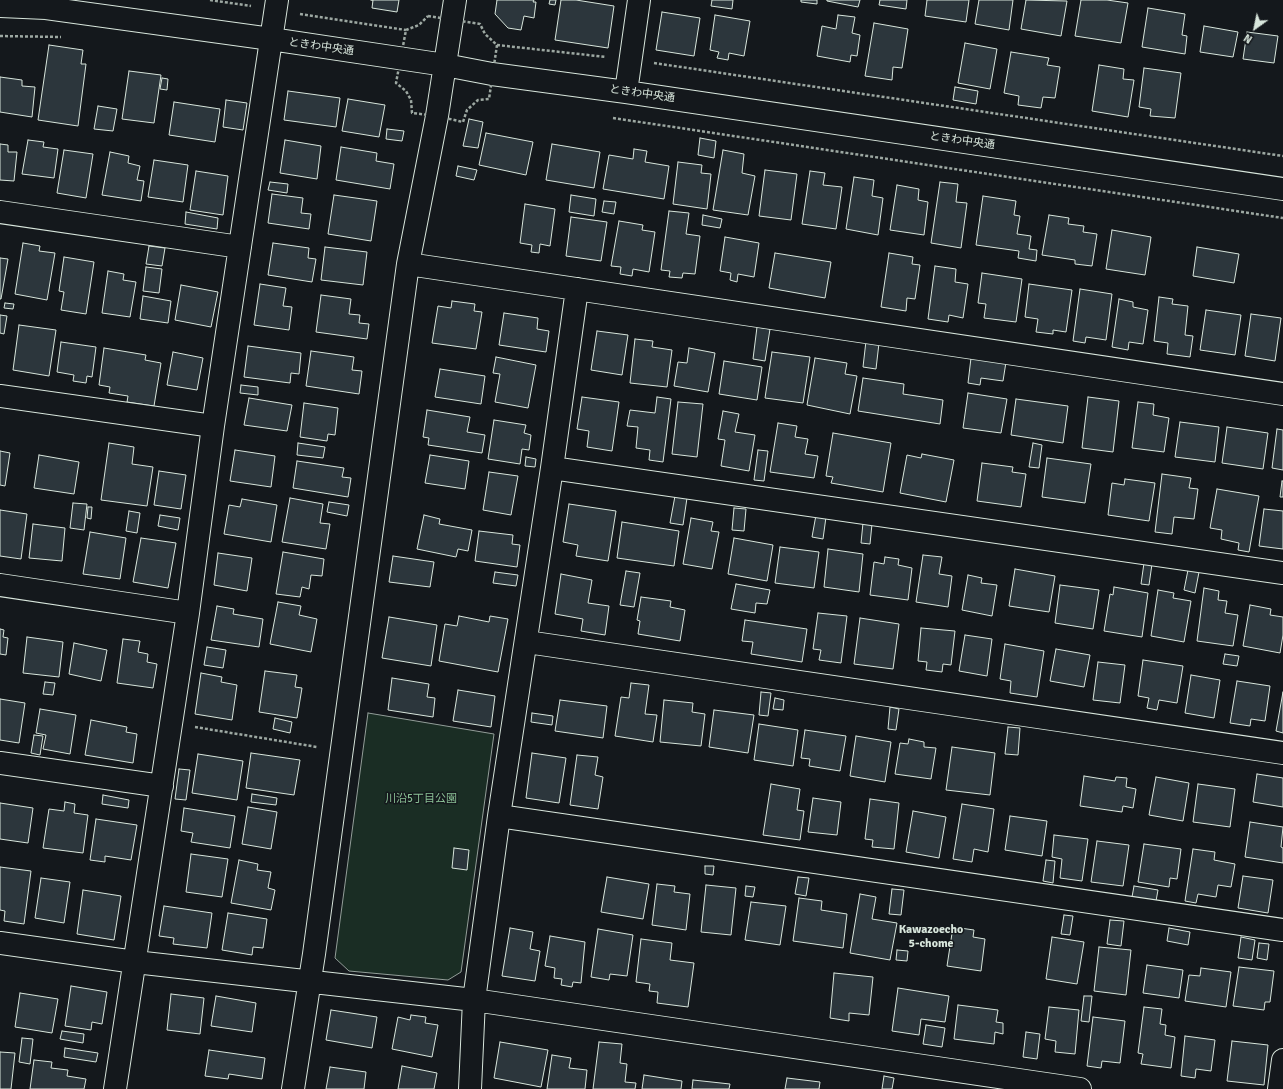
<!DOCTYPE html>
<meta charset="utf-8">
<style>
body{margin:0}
#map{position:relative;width:1283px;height:1089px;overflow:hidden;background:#14181c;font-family:Signika,sans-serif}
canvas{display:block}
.north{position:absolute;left:1235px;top:8px;width:40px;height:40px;-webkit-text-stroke:3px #14181c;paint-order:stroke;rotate:213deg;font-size:11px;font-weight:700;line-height:16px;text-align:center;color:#d8e6dc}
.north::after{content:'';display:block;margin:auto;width:14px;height:18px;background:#d8e6dc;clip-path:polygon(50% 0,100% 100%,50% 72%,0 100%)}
</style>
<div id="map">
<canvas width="1283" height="1089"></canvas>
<div class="north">N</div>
</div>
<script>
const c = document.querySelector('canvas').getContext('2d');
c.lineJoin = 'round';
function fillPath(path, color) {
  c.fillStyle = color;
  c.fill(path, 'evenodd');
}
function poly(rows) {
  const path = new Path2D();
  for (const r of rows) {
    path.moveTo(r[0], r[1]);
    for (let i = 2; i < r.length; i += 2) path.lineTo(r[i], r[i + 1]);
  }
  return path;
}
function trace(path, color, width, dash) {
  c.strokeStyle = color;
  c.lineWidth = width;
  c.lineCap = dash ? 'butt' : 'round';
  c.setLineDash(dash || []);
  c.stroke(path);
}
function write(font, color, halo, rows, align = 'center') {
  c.font = font + ' Signika,"Noto Sans JP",sans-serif';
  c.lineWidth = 3;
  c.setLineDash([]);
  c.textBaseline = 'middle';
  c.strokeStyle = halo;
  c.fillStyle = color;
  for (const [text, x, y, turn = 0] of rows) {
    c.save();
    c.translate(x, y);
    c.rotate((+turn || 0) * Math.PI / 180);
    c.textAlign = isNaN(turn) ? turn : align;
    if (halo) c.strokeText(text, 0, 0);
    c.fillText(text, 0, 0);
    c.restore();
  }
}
const green = poly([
 [368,713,494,734,461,972,448,980,349,971,335,958,368,713]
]);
fillPath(green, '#1a2d24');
trace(green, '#939e99', 1);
const building = poly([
 [371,0,399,0,397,12,372,8,373,0,371,0],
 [497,0,534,0,533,2,536,2,534,18,524,16,521,30,508,28,495,14,497,0],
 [550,0,556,0,555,5,549,4,550,0],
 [561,0,576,0,614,6,608,48,555,40,561,0],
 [712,0,733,0,732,9,711,6,712,0],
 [801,0,817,0,817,4,801,2,801,0],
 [827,0,860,0,858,7,827,1,827,0],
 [880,0,907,0,906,9,879,5,880,0],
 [927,0,969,0,966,22,925,16,927,0],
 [979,0,1013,0,1009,30,975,24,979,0],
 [1026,0,1067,1,1061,36,1021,29,1026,0],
 [1081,0,1107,0,1128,3,1121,43,1075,36,1081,0],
 [1148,8,1185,14,1182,35,1187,36,1185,54,1142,47,1148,8],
 [662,12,700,18,694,56,656,50,662,12],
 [715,15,750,21,744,56,729,53,728,60,717,58,719,52,710,50,715,15],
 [838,15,855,17,852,33,860,35,857,56,851,55,850,62,817,56,822,26,836,29,838,15],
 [874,23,908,29,902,68,893,67,892,80,865,76,874,23],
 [1204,26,1238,32,1233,57,1200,52,1204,26],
 [1247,32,1278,36,1274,63,1243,59,1247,32],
 [965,43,997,49,990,89,958,83,965,43],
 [49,45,83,50,81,64,86,64,78,126,38,120,49,45],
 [1011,52,1049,58,1047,65,1060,67,1055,98,1043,97,1041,108,1018,105,1019,96,1004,93,1011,52],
 [1099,65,1124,69,1123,79,1134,80,1128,117,1092,111,1099,65],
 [1144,68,1181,73,1175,118,1150,116,1151,109,1139,107,1144,68],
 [129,71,161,75,154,123,122,119,129,71],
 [0,77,22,80,22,86,35,87,32,117,0,112,0,77],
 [162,78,168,79,167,90,160,89,162,78],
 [955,87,978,91,976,104,953,100,955,87],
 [288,91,340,98,336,127,284,120,288,91],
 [348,99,385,105,379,137,342,131,348,99],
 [226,100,247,103,243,130,223,127,226,100],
 [174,102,220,109,215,142,169,135,174,102],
 [98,106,117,109,113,131,94,129,98,106],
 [469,119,483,122,478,148,463,146,469,119],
 [387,129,404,131,402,141,386,139,387,129],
 [486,133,533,142,526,175,479,165,486,133],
 [700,138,716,141,714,158,698,155,700,138],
 [28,140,44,142,43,147,58,149,54,178,22,174,28,140],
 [285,140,321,146,317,179,280,173,285,140],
 [0,144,8,145,8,152,17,152,14,181,0,180,0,144],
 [552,144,600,152,594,188,546,180,552,144],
 [341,147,377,153,376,161,394,164,390,189,336,180,341,147],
 [634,149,647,151,645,162,669,166,664,199,603,189,609,155,633,159,634,149],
 [64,150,93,154,86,198,57,193,64,150],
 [723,150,744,154,742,173,755,176,748,215,713,210,723,150],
 [110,152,129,156,128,163,140,166,137,180,144,181,141,201,102,195,110,152],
 [154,160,188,165,183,202,148,197,154,160],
 [678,162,702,165,701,173,711,174,707,209,673,204,678,162],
 [458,166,477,170,474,180,456,176,458,166],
 [765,170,797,174,791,220,759,216,765,170],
 [196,171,228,176,223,215,190,210,196,171],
 [810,171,825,173,823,185,842,187,836,229,802,224,810,171],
 [854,177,874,180,872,196,883,198,878,235,846,229,854,177],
 [270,182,288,184,287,193,268,190,270,182],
 [940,182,958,184,956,202,967,203,961,248,931,243,940,182],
 [897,185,919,189,918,200,928,202,924,235,890,230,897,185],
 [272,194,303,198,301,213,311,214,309,229,268,223,272,194],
 [334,195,377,201,371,241,328,234,334,195],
 [571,195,596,199,594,216,569,212,571,195],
 [983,196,1016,201,1014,215,1020,216,1017,234,1031,236,1029,249,1037,250,1036,261,1018,258,1019,251,976,245,983,196],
 [604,201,616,202,614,214,602,212,604,201],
 [525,204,555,209,550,246,540,244,539,253,531,252,532,245,520,243,525,204],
 [669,211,689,213,686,234,700,236,695,274,683,273,682,278,669,277,670,271,661,270,669,211],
 [186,212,218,218,217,229,185,224,186,212],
 [703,215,722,219,720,228,702,225,703,215],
 [1049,215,1069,218,1068,224,1084,226,1083,232,1097,234,1092,266,1075,264,1075,260,1042,255,1049,215],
 [571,217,607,222,601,261,566,256,571,217],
 [619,221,643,225,642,230,655,232,649,272,633,269,632,276,620,274,621,267,611,266,619,221],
 [1112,230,1151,237,1145,275,1106,269,1112,230],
 [725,237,759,243,754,277,738,274,737,282,730,280,731,273,720,271,725,237],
 [23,243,40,246,39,251,55,253,47,300,15,294,23,243],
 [273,243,309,248,308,258,316,259,312,282,268,275,273,243],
 [149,246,165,248,162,266,146,264,149,246],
 [325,247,367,252,363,285,321,280,325,247],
 [1197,247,1239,254,1234,283,1193,276,1197,247],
 [775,253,831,262,825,298,769,288,775,253],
 [889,253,913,257,912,264,920,265,915,299,907,298,906,311,881,307,889,253],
 [64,257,94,262,86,314,61,310,64,292,59,291,64,257],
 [0,258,8,259,1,299,0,299,0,258],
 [935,266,956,269,955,282,968,284,963,318,949,315,948,322,928,319,935,266],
 [146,267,162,269,159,293,143,291,146,267],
 [108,271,124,274,123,280,136,282,130,317,102,313,108,271],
 [982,273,1022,279,1016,322,984,318,986,304,978,303,982,273],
 [260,284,286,288,283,306,292,307,289,330,254,325,260,284],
 [1029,284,1072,290,1066,332,1053,330,1053,334,1036,332,1038,319,1025,317,1029,284],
 [181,285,218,292,211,327,175,320,181,285],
 [1080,289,1112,294,1106,340,1086,337,1085,343,1073,341,1080,289],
 [321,295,351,299,349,314,360,315,359,323,369,324,367,339,316,332,321,295],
 [143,296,171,301,168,323,140,319,143,296],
 [1159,297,1173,299,1172,304,1188,306,1185,335,1193,336,1190,357,1167,354,1168,343,1154,341,1159,297],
 [1119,299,1133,302,1133,307,1148,310,1143,344,1129,342,1128,350,1112,347,1119,299],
 [452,301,475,304,474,311,482,312,476,349,432,343,438,306,451,308,452,301],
 [5,303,14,304,13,309,4,308,5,303],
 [1206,310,1241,315,1235,355,1200,350,1206,310],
 [504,313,538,318,537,329,549,331,546,352,499,345,504,313],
 [1251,314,1281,318,1275,361,1245,356,1251,314],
 [0,315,7,316,4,334,0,333,0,315],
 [19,325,56,330,49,376,13,370,19,325],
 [757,327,770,329,765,361,753,359,757,327],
 [597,331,628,335,622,375,591,370,597,331],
 [635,339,653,341,652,347,672,350,667,387,630,383,635,339],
 [866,341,879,343,876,369,863,367,866,341],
 [61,342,96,347,92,377,87,376,86,383,73,381,74,375,57,372,61,342],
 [248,346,301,353,299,374,291,373,290,383,244,377,248,346],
 [104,348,146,355,145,360,161,363,154,406,127,402,128,396,109,393,110,387,99,385,104,348],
 [689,348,715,353,708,392,674,386,678,362,687,363,689,348],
 [311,351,354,357,352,370,362,371,359,394,306,386,311,351],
 [173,352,203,358,197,390,167,385,173,352],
 [772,352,810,357,803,403,765,398,772,352],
 [496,357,536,365,528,408,495,402,500,374,493,373,496,357],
 [815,358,847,363,845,374,857,376,850,414,807,405,815,358],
 [971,358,1006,362,1003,381,981,378,980,385,968,383,971,358],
 [724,361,762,367,757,400,719,394,724,361],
 [440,369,485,376,481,404,435,397,440,369],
 [863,378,904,384,903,394,943,400,940,424,858,411,863,378],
 [241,385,258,387,258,395,240,393,241,385],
 [968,393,1007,399,1001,433,963,428,968,393],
 [582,397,619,402,612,451,587,447,589,431,577,429,582,397],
 [657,397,671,399,663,462,649,460,650,450,636,448,638,427,627,426,630,410,655,413,657,397],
 [1088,397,1119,401,1113,452,1082,448,1088,397],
 [249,398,292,405,287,431,244,425,249,398],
 [1016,399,1068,406,1063,443,1011,435,1016,399],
 [678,402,703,404,697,457,672,454,678,402],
 [1138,402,1154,404,1153,415,1169,418,1164,452,1132,448,1138,402],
 [304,403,338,408,335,435,328,434,327,441,300,437,304,403],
 [427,410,470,417,467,432,485,435,482,453,428,445,429,438,423,437,427,410],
 [723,411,739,414,735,432,755,435,749,471,721,466,725,440,718,439,723,411],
 [494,420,526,425,524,433,531,435,529,450,522,449,520,464,488,459,494,420],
 [1180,422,1219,427,1215,462,1175,457,1180,422],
 [778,423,797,426,795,437,808,439,805,454,818,456,814,478,770,472,778,423],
 [1227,427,1268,433,1263,469,1222,463,1227,427],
 [1277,429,1283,430,1283,470,1272,468,1277,429],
 [833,433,891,443,883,492,831,483,833,477,826,476,833,433],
 [109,443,134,447,132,464,153,467,147,506,101,500,109,443],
 [298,443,325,447,323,458,297,455,298,443],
 [1033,443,1042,445,1039,468,1029,467,1033,443],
 [235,450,275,456,271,487,230,481,235,450],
 [758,450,768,451,764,481,754,480,758,450],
 [0,451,10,453,5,486,0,485,0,451],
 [922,454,954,460,946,502,900,493,907,455,921,458,922,454],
 [39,455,79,462,74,494,34,488,39,455],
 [430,455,469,461,465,489,425,483,430,455],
 [526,457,536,459,535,467,525,466,526,457],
 [1047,458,1091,464,1085,503,1042,497,1047,458],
 [297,461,344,468,342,477,351,478,348,497,293,488,297,461],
 [982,463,1013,467,1012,472,1026,474,1021,507,977,501,982,463],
 [159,471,186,475,181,509,154,505,159,471],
 [489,472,518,476,511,515,483,510,489,472],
 [1162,474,1191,478,1189,488,1198,489,1194,519,1174,517,1172,534,1155,532,1162,474],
 [1125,479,1155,483,1149,521,1108,515,1112,483,1124,485,1125,479],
 [1282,481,1283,481,1283,497,1280,497,1282,481],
 [1217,489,1259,496,1249,552,1238,550,1239,543,1221,539,1222,530,1210,528,1217,489],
 [675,496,687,498,683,525,670,523,675,496],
 [290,498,323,504,320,523,330,524,326,549,282,542,290,498],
 [242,499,277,505,271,542,224,534,229,505,240,507,242,499],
 [329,502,349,505,347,516,327,512,329,502],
 [73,503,87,504,84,530,70,528,73,503],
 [569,504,616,511,608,561,576,556,578,545,563,542,569,504],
 [88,507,92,507,91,519,87,518,88,507],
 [734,508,746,509,744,531,732,530,734,508],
 [1264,509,1283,511,1283,549,1259,546,1264,509],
 [0,510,27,514,21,559,0,556,0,510],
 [129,511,140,513,137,533,126,531,129,511],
 [160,515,180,518,178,530,158,526,160,515],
 [424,515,440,519,439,524,472,530,468,551,458,549,456,557,417,549,424,515],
 [816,515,826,517,823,539,812,537,816,515],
 [691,518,713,522,711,531,719,532,712,569,683,564,691,518],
 [622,522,679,531,674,566,617,558,622,522],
 [863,523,872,524,870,544,861,543,863,523],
 [33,524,65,528,62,561,29,558,33,524],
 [479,531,513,535,512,544,520,545,517,567,475,561,479,531],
 [90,532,126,538,120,579,83,574,90,532],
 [141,538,176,543,168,588,133,582,141,538],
 [734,538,773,545,767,581,728,574,734,538],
 [780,547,819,552,814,588,775,583,780,547],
 [828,549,863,554,859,592,824,587,828,549],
 [283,552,324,559,322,576,311,575,309,589,302,587,300,597,276,594,283,552],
 [218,553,252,558,247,591,214,585,218,553],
 [923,555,942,557,939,574,952,576,948,607,916,602,923,555],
 [393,556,434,562,430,587,389,582,393,556],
 [885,557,899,559,898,565,912,568,908,600,870,595,874,562,884,564,885,557],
 [1144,563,1152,564,1149,585,1141,584,1144,563],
 [1015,569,1055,576,1049,612,1009,606,1015,569],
 [1188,570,1199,572,1195,593,1184,590,1188,570],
 [626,571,640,573,634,607,620,605,626,571],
 [495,572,518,575,516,586,493,583,495,572],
 [561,574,592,580,588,603,609,606,605,635,581,631,583,619,555,614,561,574],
 [968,575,982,578,981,583,997,585,992,616,962,610,968,575],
 [736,584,770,590,767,604,756,603,755,613,731,609,736,584],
 [1060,585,1099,590,1093,629,1055,623,1060,585],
 [1114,587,1148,593,1142,637,1104,631,1110,594,1113,595,1114,587],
 [1204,588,1219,591,1218,600,1227,601,1225,613,1238,615,1233,646,1197,641,1204,588],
 [1158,590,1174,593,1173,598,1191,601,1184,642,1151,636,1158,590],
 [641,597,671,601,670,607,685,610,680,641,638,634,640,621,637,620,641,597],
 [278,602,301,606,299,615,317,619,311,652,270,644,278,602],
 [1250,605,1271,609,1270,615,1283,617,1283,635,1280,653,1243,646,1250,605],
 [217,606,234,609,233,614,263,619,259,647,211,640,217,606],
 [818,613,847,616,841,663,819,660,821,650,813,649,818,613],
 [459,616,489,622,490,616,508,619,498,672,439,661,445,624,457,626,459,616],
 [389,617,437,625,431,666,382,658,389,617],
 [860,618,899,624,893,669,854,664,860,618],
 [745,620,807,629,802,662,751,654,753,642,742,641,745,620],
 [921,628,955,631,951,665,943,664,942,672,926,670,927,662,918,661,921,628],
 [0,629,4,630,3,637,8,638,6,655,0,654,0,629],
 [965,635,992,639,987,676,959,671,965,635],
 [27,637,63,642,59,677,23,673,27,637],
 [123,639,140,641,138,652,148,654,147,662,157,664,153,688,117,683,123,639],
 [74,643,107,650,101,681,69,674,74,643],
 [1005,644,1044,651,1037,697,1010,693,1011,681,1000,679,1005,644],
 [207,647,226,650,223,668,204,665,207,647],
 [1056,649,1090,655,1084,687,1050,681,1056,649],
 [1225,654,1239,656,1237,666,1223,664,1225,654],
 [1143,660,1183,666,1177,703,1159,700,1157,710,1147,708,1149,698,1138,696,1143,660],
 [1098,662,1125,665,1120,703,1093,700,1098,662],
 [265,671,297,675,295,687,302,688,297,718,259,712,265,671],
 [201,673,222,677,221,682,237,685,232,720,195,714,201,673],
 [1191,675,1220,680,1214,718,1185,713,1191,675],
 [392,678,429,684,427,697,435,698,433,717,388,710,392,678],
 [1237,681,1270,686,1265,721,1251,719,1250,726,1230,723,1237,681],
 [45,682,55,683,53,695,43,694,45,682],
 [631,683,649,685,645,714,657,715,653,742,615,736,621,697,629,698,631,683],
 [458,690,495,696,491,727,453,721,458,690],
 [761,692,771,693,768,716,759,715,761,692],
 [1283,692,1283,733,1276,731,1283,692],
 [775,698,784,700,783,710,773,709,775,698],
 [0,699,25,703,19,743,0,740,0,699],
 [560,700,607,706,603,738,555,731,560,700],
 [664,700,693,703,692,712,705,714,701,746,660,742,664,700],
 [890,707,899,709,896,730,888,729,890,707],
 [40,709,76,715,70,754,43,749,46,735,36,733,40,709],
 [714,710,754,715,748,753,709,747,714,710],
 [532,713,553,716,552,725,531,722,532,713],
 [275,718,292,722,290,733,273,729,275,718],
 [91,720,127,727,126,732,137,734,133,763,85,755,91,720],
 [759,724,798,730,793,766,754,760,759,724],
 [1008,727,1020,728,1018,755,1005,754,1008,727],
 [805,730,846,736,840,771,809,766,810,759,801,758,805,730],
 [34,735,43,736,40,755,31,753,34,735],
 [856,736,891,742,885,782,850,776,856,736],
 [909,739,924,742,924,747,936,748,931,779,895,774,900,743,908,744,909,739],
 [952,747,995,753,990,795,946,790,952,747],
 [251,753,300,760,294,795,246,788,251,753],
 [532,753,566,758,559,803,526,798,532,753],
 [198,754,243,761,237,800,192,793,198,754],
 [577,755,598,757,595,775,603,777,598,809,570,805,577,755],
 [179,769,190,770,186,800,175,799,179,769],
 [1257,774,1283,778,1283,807,1253,802,1257,774],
 [1084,776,1115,781,1116,777,1127,778,1126,787,1136,789,1133,808,1123,806,1122,812,1080,806,1084,776],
 [1156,777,1189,783,1183,821,1149,815,1156,777],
 [771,784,800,789,797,810,804,811,800,840,763,835,771,784],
 [1198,784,1235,789,1230,827,1193,822,1198,784],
 [252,794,277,798,276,805,251,802,252,794],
 [103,795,129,800,128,808,102,804,103,795],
 [813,798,841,802,837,835,808,832,813,798],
 [870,799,899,803,894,849,872,847,873,840,865,839,870,799],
 [65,802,75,804,74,813,88,815,83,853,43,848,49,809,64,811,65,802],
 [0,803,33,808,28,843,0,839,0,803],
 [962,804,994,809,988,852,974,849,972,862,953,859,962,804],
 [248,807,277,812,271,849,242,844,248,807],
 [184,808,235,816,230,848,191,842,193,833,181,831,184,808],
 [913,811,946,817,939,858,906,852,913,811],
 [1010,816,1047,821,1042,856,1005,850,1010,816],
 [96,819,137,825,131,860,105,856,105,862,90,860,96,819],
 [1250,822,1283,827,1281,847,1283,848,1283,863,1245,857,1250,822],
 [1054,835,1088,839,1082,881,1060,878,1062,859,1052,857,1054,835],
 [1097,841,1129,845,1123,886,1091,882,1097,841],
 [1144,844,1181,849,1177,879,1170,878,1169,887,1138,882,1144,844],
 [454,848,469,850,467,870,452,868,454,848],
 [1193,849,1215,852,1214,860,1235,864,1231,887,1218,885,1216,897,1198,894,1196,903,1185,901,1193,849],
 [191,854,228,859,222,897,186,892,191,854],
 [239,860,258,864,257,870,271,872,268,888,275,890,271,910,231,903,239,860],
 [1046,860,1055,861,1053,883,1043,881,1046,860],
 [705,866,714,866,713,875,705,874,705,866],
 [0,867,31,871,24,924,4,921,5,911,0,910,0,867],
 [1243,876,1273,880,1268,913,1238,908,1243,876],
 [607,877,649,884,643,919,601,912,607,877],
 [798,877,809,878,806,896,795,894,798,877],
 [41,878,70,882,64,923,35,918,41,878],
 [657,884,675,886,674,892,690,894,686,930,652,925,657,884],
 [706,885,736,888,731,935,701,932,706,885],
 [746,886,755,887,753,897,745,896,746,886],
 [1134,886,1158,890,1156,901,1132,897,1134,886],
 [892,889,904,890,901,915,889,914,892,889],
 [83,890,121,896,114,940,77,934,83,890],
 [860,894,876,897,872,919,897,923,890,960,850,953,860,894],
 [799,898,822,901,821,910,847,914,843,948,793,941,799,898],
 [751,902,786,906,780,945,745,940,751,902],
 [164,906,212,913,207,948,173,944,174,938,159,936,164,906],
 [228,913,267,919,263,948,253,947,252,955,222,950,228,913],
 [1064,915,1073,916,1070,935,1061,934,1064,915],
 [1110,920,1124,921,1121,946,1107,944,1110,920],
 [953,927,974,930,973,937,985,939,981,971,947,966,953,927],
 [510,928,533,932,530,949,540,951,535,981,502,976,510,928],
 [1169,928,1190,932,1188,945,1167,941,1169,928],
 [598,929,633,935,627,976,610,974,609,980,591,977,598,929],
 [550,936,585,942,581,983,573,982,572,987,561,985,562,979,554,978,555,968,545,966,550,936],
 [1052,937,1084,942,1077,984,1046,979,1052,937],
 [1241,937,1255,940,1252,960,1238,958,1241,937],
 [641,939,672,943,670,960,694,963,688,1007,657,1003,658,992,649,991,650,984,636,982,641,939],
 [1259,943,1269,944,1267,960,1257,958,1259,943],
 [1099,947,1131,950,1126,995,1094,991,1099,947],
 [897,950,908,951,907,961,896,960,897,950],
 [1147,965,1183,970,1179,998,1143,993,1147,965],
 [1239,967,1274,971,1270,1002,1265,1002,1264,1010,1233,1006,1239,967],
 [1201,968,1231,972,1226,1007,1185,1001,1189,975,1200,976,1201,968],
 [834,973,873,977,869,1015,849,1013,849,1021,830,1018,834,973],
 [71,986,107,992,102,1024,92,1022,91,1030,65,1026,71,986],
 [898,988,949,996,945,1022,921,1019,919,1035,892,1031,898,988],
 [20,993,58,999,52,1033,15,1027,20,993],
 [171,994,204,998,200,1034,167,1030,171,994],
 [216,996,256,1003,252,1032,211,1026,216,996],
 [1084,996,1092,996,1089,1022,1081,1021,1084,996],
 [958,1005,998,1010,996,1022,1003,1023,1003,1034,995,1032,994,1044,954,1039,958,1005],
 [1049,1007,1079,1010,1075,1054,1055,1052,1056,1041,1045,1039,1049,1007],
 [1144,1007,1162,1009,1160,1024,1166,1025,1165,1035,1175,1037,1171,1068,1141,1064,1143,1054,1138,1053,1144,1007],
 [331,1010,377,1017,372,1048,326,1040,331,1010],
 [411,1015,426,1017,425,1023,438,1025,432,1057,392,1049,398,1017,410,1020,411,1015],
 [1093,1017,1125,1021,1120,1063,1102,1061,1101,1068,1087,1066,1093,1017],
 [926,1025,945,1028,942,1047,923,1044,926,1025],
 [62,1031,84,1034,83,1043,60,1039,62,1031],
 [1026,1032,1040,1034,1037,1059,1023,1057,1026,1032],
 [1185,1036,1215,1040,1211,1071,1196,1069,1195,1078,1181,1076,1185,1036],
 [22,1038,33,1039,30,1064,19,1062,22,1038],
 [1232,1041,1268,1045,1264,1085,1227,1081,1232,1041],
 [500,1042,548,1050,541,1087,494,1078,500,1042],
 [599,1042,622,1044,620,1063,627,1064,625,1082,636,1083,635,1089,593,1089,599,1042],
 [65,1048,98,1053,96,1062,64,1057,65,1048],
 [209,1050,265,1058,262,1079,229,1074,228,1079,205,1076,209,1050],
 [0,1052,15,1053,11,1089,0,1089,0,1052],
 [552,1055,571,1058,569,1068,587,1070,585,1089,547,1089,552,1055],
 [34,1060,52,1062,51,1068,68,1070,67,1076,86,1079,84,1089,30,1089,34,1060],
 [402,1066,437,1073,434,1089,398,1089,402,1066],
 [330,1067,366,1072,364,1089,326,1089,330,1067],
 [644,1075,682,1081,681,1089,642,1089,644,1075],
 [884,1076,894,1078,892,1089,882,1089,884,1076],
 [787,1078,820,1082,819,1089,785,1089,787,1078],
 [693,1080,730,1084,729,1089,692,1089,693,1080]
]);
fillPath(building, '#2c363c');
trace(building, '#d8e6dc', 1);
const minor = poly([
 [0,6,46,8,271,39,445,65,492,74,626,92,1283,189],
 [626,92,639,0],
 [0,212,240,247],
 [408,264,1283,394],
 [0,396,213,426],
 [552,468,1283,573],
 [0,585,188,613],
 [527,642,1283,753],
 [0,763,162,786],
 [499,816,1283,930],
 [0,943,135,962,474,1000,1080,1089],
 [115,1089,188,613,213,426,277,0],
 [293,1089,314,954,408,264,437,116,455,0],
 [470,1089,474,1000,499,816,552,468,577,289],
 [1279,1089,1283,1060]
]);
trace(minor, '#d8e6dc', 24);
trace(poly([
 [210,0,251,6],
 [300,14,406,30],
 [428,16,480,24,485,34,497,45,489,99,478,100,467,110,463,122,437,116,412,113,411,100,406,91,396,83,406,30,419,25,428,16],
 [0,36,61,37],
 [497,45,606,57],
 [654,63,1283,156],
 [613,118,1283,218],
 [195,727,317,747]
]), '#9da8a2', 2.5, [3, 2]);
trace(minor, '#14181c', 22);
write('11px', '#d8e6dc', '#14181c', [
 ["ときわ中央通",321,47,8],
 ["ときわ中央通",642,94,8],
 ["ときわ中央通",962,141,8]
]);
write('11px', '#8ac095', '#14181c', [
 ["川沿5丁目公園",421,799]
]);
write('bold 12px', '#d8e6dc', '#14181c', [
 ["Kawazoecho",931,930],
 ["5-chome",931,944]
]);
</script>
